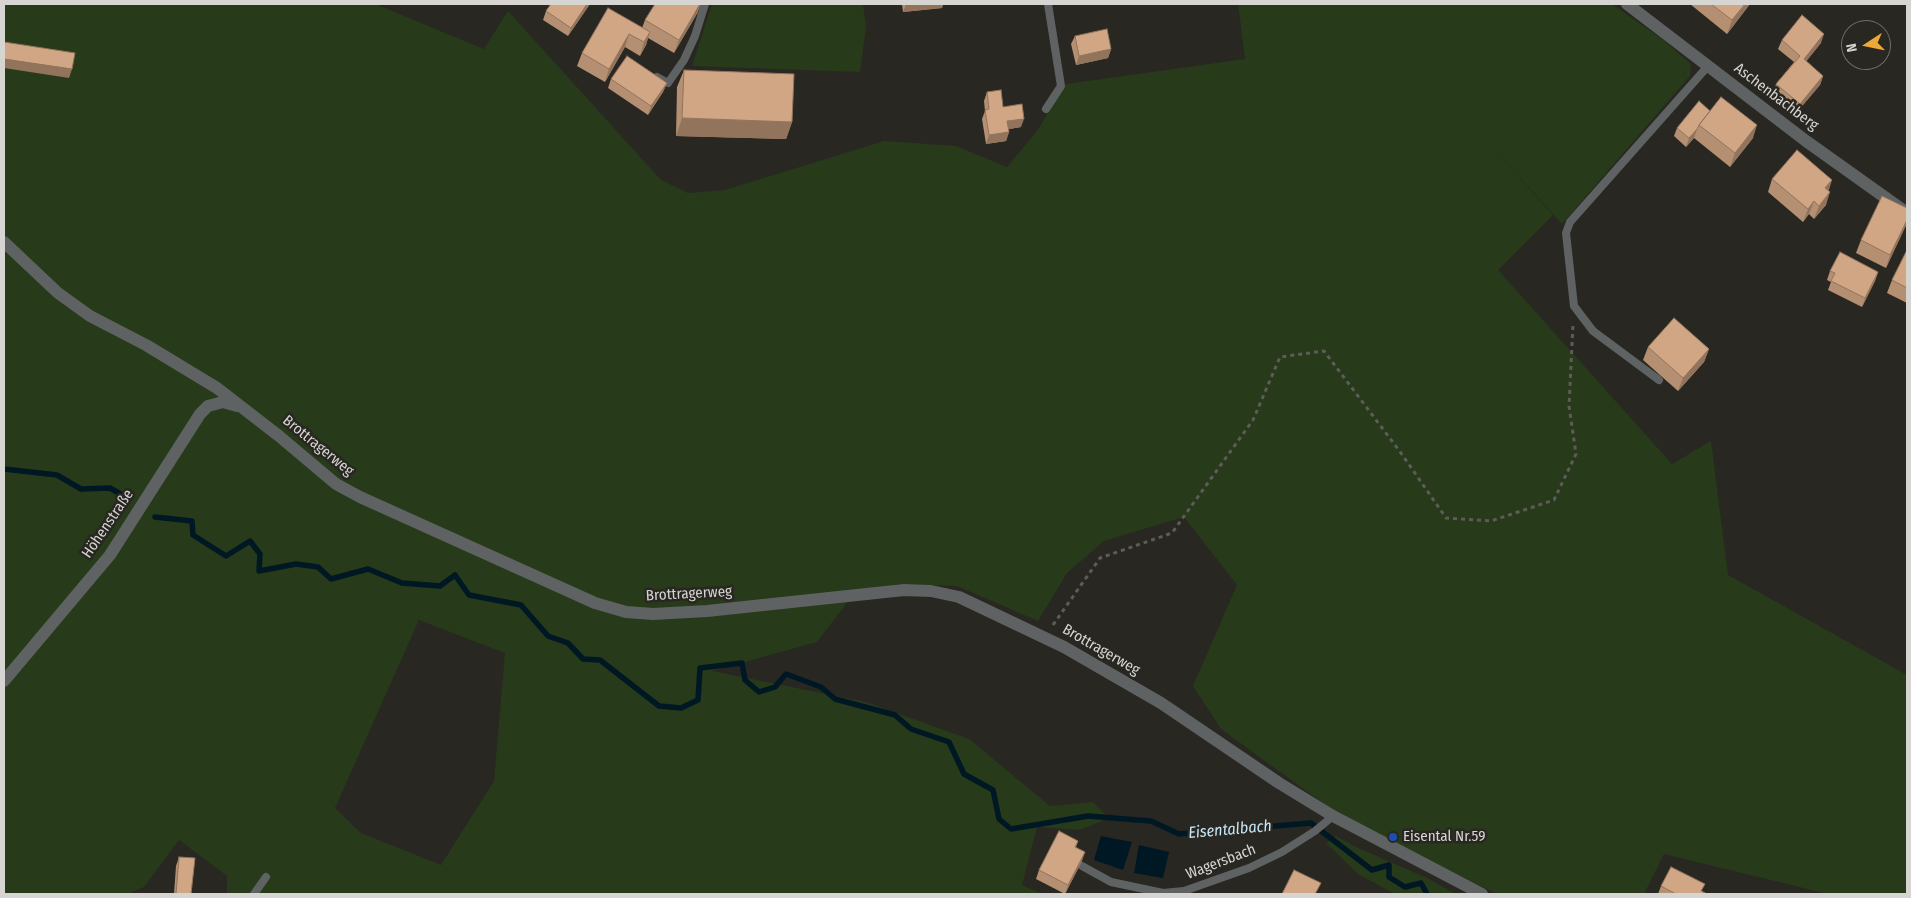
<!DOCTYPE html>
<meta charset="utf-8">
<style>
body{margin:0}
#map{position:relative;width:1911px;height:898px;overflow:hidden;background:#292722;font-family:"Fira Sans Condensed",sans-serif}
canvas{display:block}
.frame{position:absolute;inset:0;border:5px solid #d6d5d2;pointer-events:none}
.north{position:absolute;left:1841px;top:20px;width:50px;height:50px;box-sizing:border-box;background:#292722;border:1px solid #6e6d68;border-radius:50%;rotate:259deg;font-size:14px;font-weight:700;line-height:20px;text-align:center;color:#d6d5d2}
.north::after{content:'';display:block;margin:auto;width:18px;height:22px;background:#eca93a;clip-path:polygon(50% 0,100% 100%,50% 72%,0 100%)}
</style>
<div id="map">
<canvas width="1911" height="898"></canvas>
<div class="frame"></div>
<div class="north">N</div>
</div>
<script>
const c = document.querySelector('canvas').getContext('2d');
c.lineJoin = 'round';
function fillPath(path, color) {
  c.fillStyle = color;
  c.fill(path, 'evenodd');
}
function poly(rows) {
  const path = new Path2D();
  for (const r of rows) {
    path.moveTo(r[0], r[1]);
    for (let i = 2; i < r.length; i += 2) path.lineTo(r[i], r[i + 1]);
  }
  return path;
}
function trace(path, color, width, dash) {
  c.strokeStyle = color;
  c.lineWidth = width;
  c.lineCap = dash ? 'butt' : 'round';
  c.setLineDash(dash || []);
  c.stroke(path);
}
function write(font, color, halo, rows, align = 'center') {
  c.font = font + ' "Fira Sans Condensed",sans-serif';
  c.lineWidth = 5;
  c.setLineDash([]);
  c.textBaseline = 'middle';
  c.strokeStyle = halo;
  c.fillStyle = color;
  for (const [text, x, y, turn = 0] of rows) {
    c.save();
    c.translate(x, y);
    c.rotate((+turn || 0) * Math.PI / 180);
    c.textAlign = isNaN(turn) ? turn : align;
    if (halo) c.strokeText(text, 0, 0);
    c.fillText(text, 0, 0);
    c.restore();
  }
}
fillPath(poly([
 [4,4,375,4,484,49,508,11,661,180,688,193,725,190,884,141,956,146,1007,167,1037,131,1066,84,1245,59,1238,4,1612,4,1662,39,1691,64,1690,76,1562,224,1492,147,1553,215,1498,270,1672,464,1711,441,1728,575,1907,675,1907,894,1828,894,1664,854,1644,894,1497,894,1341,816,1221,729,1193,686,1237,585,1184,517,1104,541,1067,573,1038,621,957,586,899,584,856,591,817,642,712,671,866,702,969,739,1050,806,1093,802,1109,818,1080,830,1037,827,1022,885,1042,894,227,894,227,876,179,840,144,887,127,894,4,894],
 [419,620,505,653,494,781,441,865,361,833,335,808],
 [712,4,863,4,866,27,860,72,692,66],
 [1336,836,1358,848,1425,877,1456,894,1395,894,1358,874,1326,843]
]), '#273a1a');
fillPath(poly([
 [1101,836,1132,842,1123,870,1094,860],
 [1139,845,1169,852,1163,878,1134,873]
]), '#001824');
trace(poly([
 [4,469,57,475,81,489,110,488,129,499],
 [155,517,192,521,193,535,226,556,250,541,260,554,259,571,296,564,318,567,331,579,368,569,402,583,440,586,455,575,469,595,521,605,548,636,568,643,583,659,600,660,659,706,681,708,698,700,700,668,742,663,745,680,759,692,775,687,786,674,821,687,835,699,895,715,911,729,949,742,964,774,993,790,999,819,1011,829,1088,816,1151,821,1179,834,1311,823,1372,870,1389,865,1389,877,1405,887,1421,883,1427,894]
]), '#001824', 5.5);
trace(poly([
 [1053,625,1100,558,1172,533,1253,420,1280,357,1324,351,1401,453,1446,518,1491,521,1554,500,1576,454,1569,406,1573,324]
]), '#5e5c58', 3, [4, 4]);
trace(poly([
 [657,77,668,83,684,60,695,36,705,4],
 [1046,109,1061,86,1048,4],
 [1659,380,1593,331,1574,306,1566,233,1570,222,1708,66],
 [1082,866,1111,882,1163,893,1184,891,1249,868,1282,852,1315,831,1333,816],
 [254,894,266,877]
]), '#5f6263', 8);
trace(poly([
 [1627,4,1806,141,1907,213],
 [4,242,58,293,90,316,146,345,217,388,279,436,336,484,360,497,595,603,626,612,653,614,707,611,904,590,931,591,959,597,1064,647,1161,703,1279,783,1333,816,1482,894],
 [4,681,110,555,200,414,208,406,223,402,237,406]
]), '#5f6263', 12);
fillPath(poly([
 [551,4,590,4,568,36,543,20,546,11],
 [902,4,943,4,942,8,903,12],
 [1690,4,1750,4,1727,34],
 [698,12,674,53,648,38,646,45,640,56,625,47,605,82,577,66,582,53,642,28,645,20],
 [1075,36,1111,49,1108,58,1076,65,1071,44],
 [1782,40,1821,43,1806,61,1823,76,1820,85,1797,112,1773,92,1776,84,1794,62,1778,49],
 [684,70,792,122,786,139,676,136,677,87],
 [611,79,667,83,663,92,648,115,608,88],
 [987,92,1021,127,1009,129,1009,132,1006,141,986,144,982,119,985,111,984,101],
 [1710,111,1753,138,1730,167,1694,138,1686,147,1674,136,1677,128],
 [1772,179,1828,190,1826,205,1814,219,1809,214,1803,222,1768,192],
 [1907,223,1886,268,1856,253,1861,240],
 [1907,250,1907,303,1887,293,1892,280],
 [1830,271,1878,272,1875,281,1862,307,1828,290,1831,282,1827,280],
 [1648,347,1709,349,1704,362,1678,391,1643,360],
 [1078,841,1076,847,1082,861,1065,894,1036,879,1039,870],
 [179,857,191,894,174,894,176,866],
 [1661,886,1702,891,1707,894,1658,894]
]), '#b48f72');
fillPath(poly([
 [587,4,590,4,568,36,571,28],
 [700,4,701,4,698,12,674,53,679,40],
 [906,4,943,4,942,8,903,12],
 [1745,4,1750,4,1727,34,1732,20],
 [650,32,646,45,640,56,644,42],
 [629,34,625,47,605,82,609,69],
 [1824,34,1821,43,1801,68,1804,59],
 [1111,49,1108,58,1076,65,1079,56],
 [4,59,72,69,69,78,4,68],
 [1823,76,1820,85,1797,112,1800,104],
 [667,83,663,92,648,115,651,106],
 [682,118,792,122,786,139,676,136],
 [1024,119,1021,127,1004,130,1007,121],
 [1757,125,1753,138,1730,167,1735,153],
 [1697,129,1694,138,1686,147,1689,138],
 [1009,132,1006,141,986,144,989,135],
 [1832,180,1828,193,1825,188],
 [1830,192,1826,205,1814,219,1819,206],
 [1814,201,1809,214,1803,222,1808,209],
 [1907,220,1907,223,1886,268,1890,255],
 [1878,272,1875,281,1862,307,1865,298],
 [1709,349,1704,362,1678,391,1683,378],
 [1085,852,1082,861,1065,894,1068,885]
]), '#92745d');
const building = poly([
 [551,4,587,4,571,28,546,11,551,4],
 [655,4,700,4,679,40,645,20,655,4],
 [1711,4,1745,4,1732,20,1711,4],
 [608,8,650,32,644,42,629,34,609,69,582,53,608,8],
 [1802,15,1824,34,1804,59,1823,76,1800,104,1776,84,1800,56,1782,40,1802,15],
 [1107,29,1111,49,1079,56,1075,36,1107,29],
 [4,42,75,53,72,69,4,59,4,42],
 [627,56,667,83,651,106,611,79,627,56],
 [684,70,794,74,792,122,682,118,684,70],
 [1001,90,1003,107,1022,104,1024,119,1007,121,1009,132,989,135,985,110,989,109,987,92,1001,90],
 [1721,97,1757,125,1735,153,1699,125,1721,97],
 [1699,101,1710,111,1699,125,1697,129,1689,138,1677,128,1699,101],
 [1797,150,1832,180,1825,188,1830,192,1819,206,1814,201,1808,209,1772,179,1797,150],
 [1882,196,1907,208,1907,220,1890,255,1861,240,1882,196],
 [1907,250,1907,288,1892,280,1907,250],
 [1840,252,1878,272,1865,298,1831,281,1835,273,1830,271,1840,252],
 [1674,318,1709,349,1683,378,1648,347,1674,318],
 [1059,831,1078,841,1075,847,1085,852,1068,885,1039,870,1059,831],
 [179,857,195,858,191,894,176,894,179,857],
 [1671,867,1705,884,1701,891,1707,894,1676,894,1661,886,1671,867],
 [1294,870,1321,883,1315,894,1282,894,1294,870]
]);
fillPath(building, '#d1a685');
trace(building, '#92745d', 1);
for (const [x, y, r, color] of [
 [1393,837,5,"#1a4fb4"]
]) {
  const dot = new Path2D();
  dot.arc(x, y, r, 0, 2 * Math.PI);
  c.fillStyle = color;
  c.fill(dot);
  trace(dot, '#292722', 2);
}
write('15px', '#d6d5d2', '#292722', [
 ["Aschenbachberg",1776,97,37],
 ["Brottragerweg",318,446,39],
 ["Höhenstraße",108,524,-56],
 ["Brottragerweg",689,594,-3],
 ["Brottragerweg",1101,650,30],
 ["Wagersbach",1221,862,-21]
]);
write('15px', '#d6d5d2', '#292722', [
 ["Eisental Nr.59",1403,837]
], 'left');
write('italic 16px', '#c6e5f5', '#292722', [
 ["Eisentalbach",1230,830,-5]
]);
</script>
